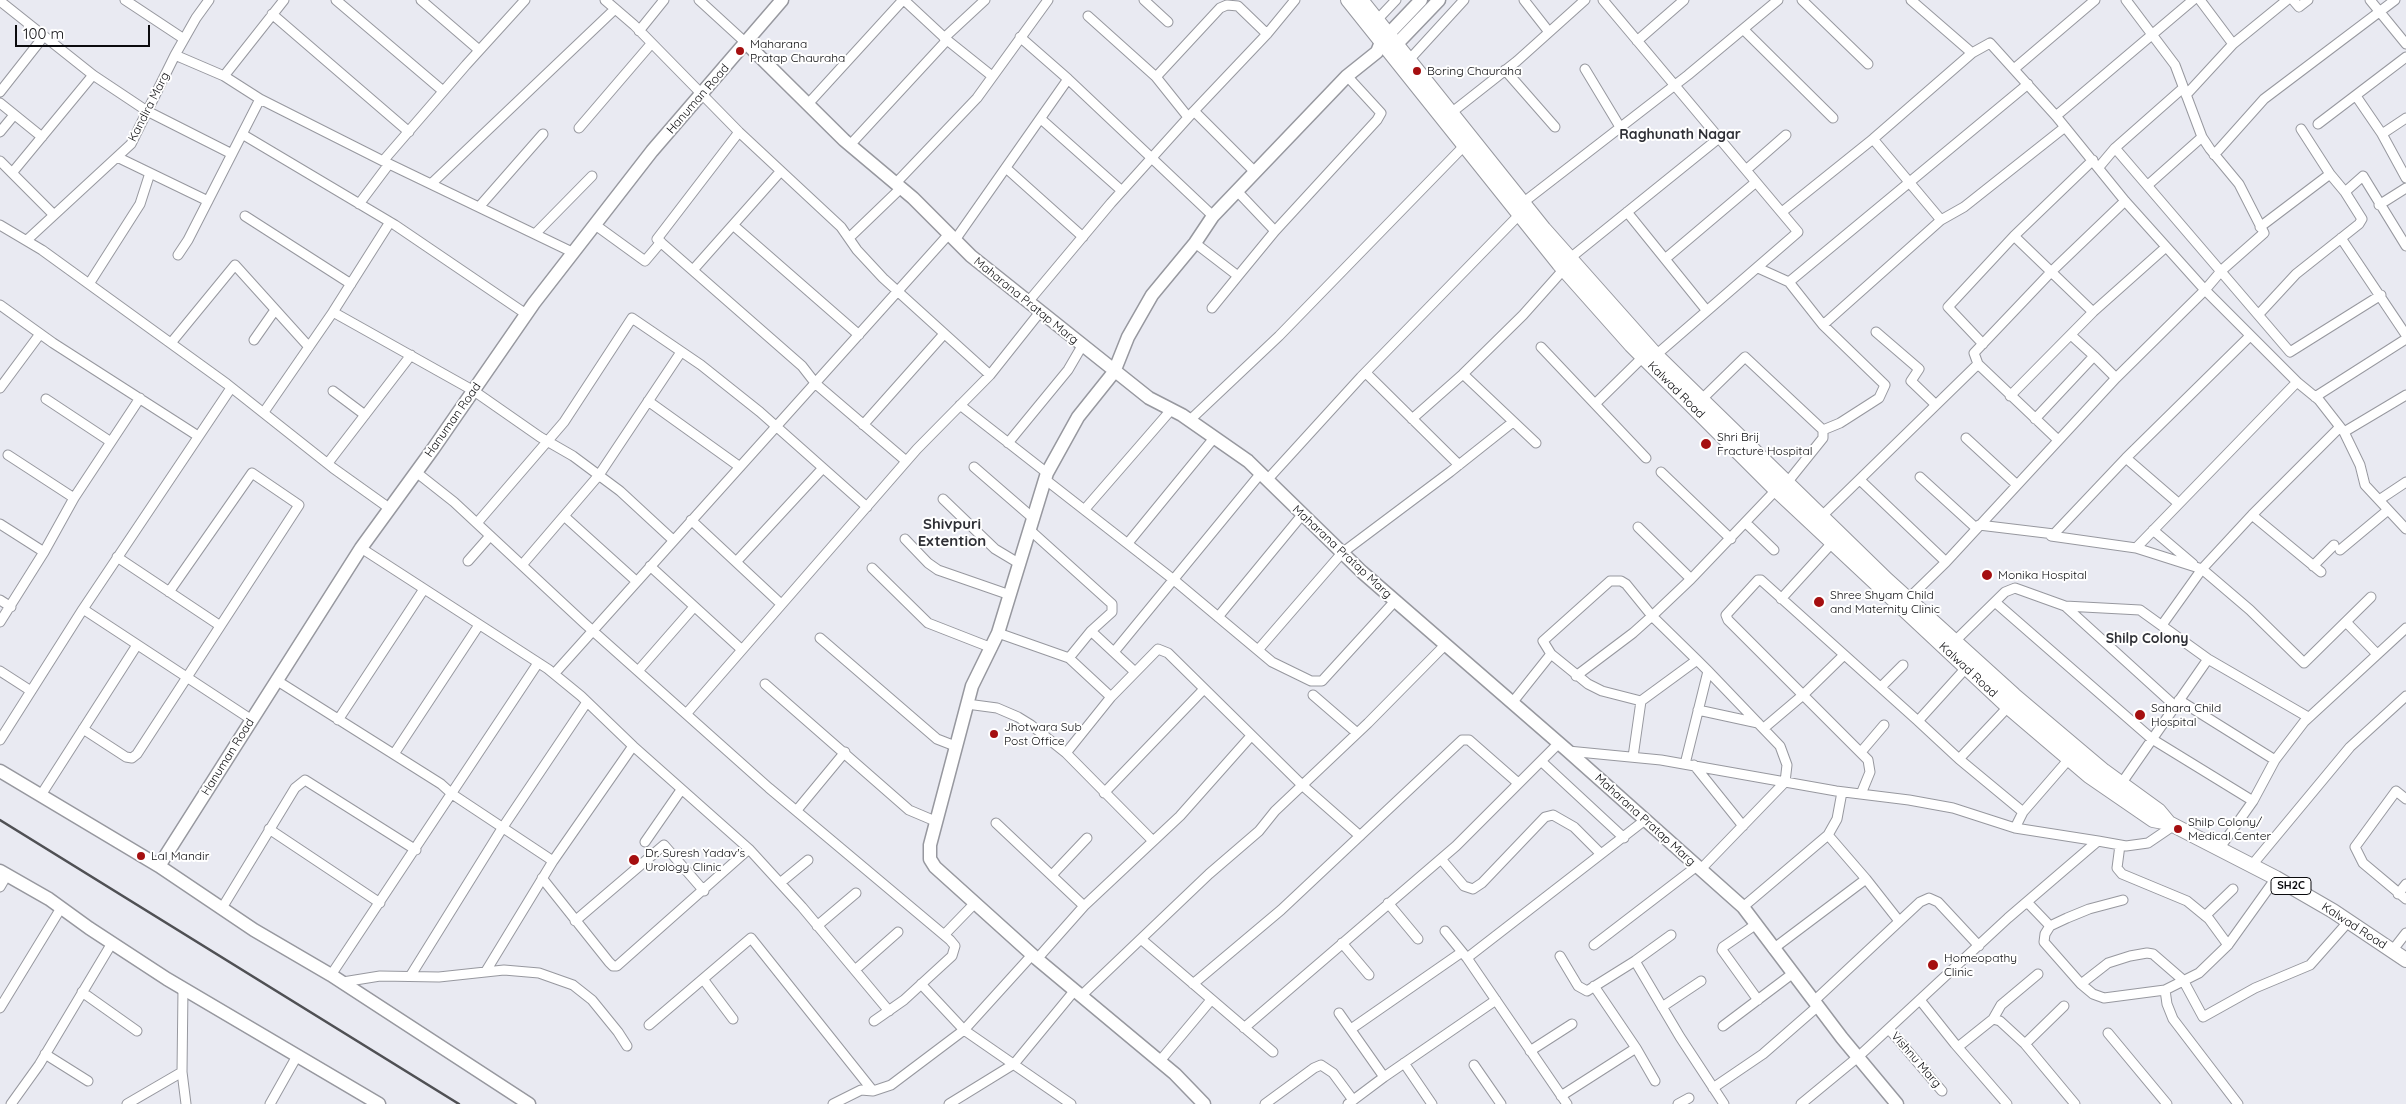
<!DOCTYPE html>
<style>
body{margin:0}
#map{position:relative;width:2406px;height:1104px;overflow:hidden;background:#e9eaf2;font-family:Quicksand,sans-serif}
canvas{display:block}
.scale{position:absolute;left:15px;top:25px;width:135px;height:22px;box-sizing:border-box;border:2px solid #0b0b0e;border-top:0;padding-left:6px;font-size:15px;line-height:18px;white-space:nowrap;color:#0b0b0e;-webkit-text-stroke:4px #fff;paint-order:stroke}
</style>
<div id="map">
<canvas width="2406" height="1104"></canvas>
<div class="scale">100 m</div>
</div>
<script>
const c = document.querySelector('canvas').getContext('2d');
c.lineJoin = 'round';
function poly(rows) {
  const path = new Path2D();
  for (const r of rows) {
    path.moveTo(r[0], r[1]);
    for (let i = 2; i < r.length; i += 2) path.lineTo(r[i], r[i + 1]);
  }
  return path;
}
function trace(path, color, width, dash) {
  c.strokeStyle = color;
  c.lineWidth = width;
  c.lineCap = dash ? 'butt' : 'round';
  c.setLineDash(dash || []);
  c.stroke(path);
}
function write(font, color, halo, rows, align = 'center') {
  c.font = font + ' Quicksand,sans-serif';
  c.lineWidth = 4;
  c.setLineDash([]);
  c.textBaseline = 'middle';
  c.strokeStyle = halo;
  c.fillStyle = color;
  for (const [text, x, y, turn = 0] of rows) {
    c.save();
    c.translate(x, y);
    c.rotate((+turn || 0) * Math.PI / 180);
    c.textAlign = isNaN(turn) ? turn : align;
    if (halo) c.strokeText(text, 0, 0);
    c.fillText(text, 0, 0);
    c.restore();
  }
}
const street = poly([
 [125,0,184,39],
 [336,0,443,91],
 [421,0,479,50],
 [605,0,634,25,739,132,841,227,857,250,883,278,990,375],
 [699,0,746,43],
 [1144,0,1168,22],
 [1524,0,1549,32],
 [1603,0,1798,232,1656,355],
 [1802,0,1868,64],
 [1911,0,1972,53],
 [2200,0,2233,44],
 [2293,0,2299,7,2308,0],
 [2370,0,2406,44],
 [0,1,93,75,147,111,232,154],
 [272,14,409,132],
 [1088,16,1156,77,1188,117],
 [1377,20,1396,0],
 [1744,30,1833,118],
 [639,31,664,0],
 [1020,37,1068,79,1213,216],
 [944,38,985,0],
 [947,40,992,76],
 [1637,41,1684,0],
 [175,55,224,76,260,99,383,161,572,252],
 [1409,60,1464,0],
 [1585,69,1620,127],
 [2014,69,2095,0],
 [1505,70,1555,127],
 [224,76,284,0],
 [1156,77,1220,8,1227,5,1238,6,1267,34],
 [0,92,44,36],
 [2186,95,2233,44,2287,0],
 [2356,96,2382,134,2406,178],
 [0,103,42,137],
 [808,104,903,0],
 [1194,111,1255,172],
 [1451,113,1517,61,1585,0],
 [2056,116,2193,0],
 [1041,119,1122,191],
 [2318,124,2406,57],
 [579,128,651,44],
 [0,132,14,115],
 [739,132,657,239,802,366,816,384,906,461],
 [242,134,395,225,526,314],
 [2382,134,2406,118],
 [1873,139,1941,220],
 [850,145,947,40,904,0],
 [2115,148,2290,352,2381,295],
 [2214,155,2264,99,2395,0],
 [117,157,208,201],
 [0,161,54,215],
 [383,161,466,65,525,0],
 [2099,167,2115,148,2183,88],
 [1006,168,1083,237],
 [1746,170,1786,135],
 [12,173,93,75],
 [431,184,615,9],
 [895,184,977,98,1048,0],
 [2148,185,2202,137],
 [1237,191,1275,231],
 [2345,192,2363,176,2406,246],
 [359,204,389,164],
 [1520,205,1688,75,1778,0],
 [2379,205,2406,188],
 [479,207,543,134],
 [1627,212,1707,311],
 [1782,212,1873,139,1972,53,1990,43,2056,116,2125,201,2205,290,2297,382,2319,400,2344,432,2360,465,2365,485,2406,529],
 [245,216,351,284],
 [594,224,645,261,661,242],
 [0,225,42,250,227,384,333,468,389,508],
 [733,225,859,335],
 [2260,227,2330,174],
 [535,234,592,176],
 [2014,236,2093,312],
 [849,238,901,188],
 [2341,238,2406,335],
 [27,240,131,144,175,55,196,18,209,0],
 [955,240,1068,79],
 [1195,243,1238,276,1275,231,1377,120,1381,113,1347,76],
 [178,255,188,240,260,99],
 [1569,259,1719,138],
 [1665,259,1756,182],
 [1758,268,1789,282,1823,325,1885,385,1879,398,1840,423,1823,430],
 [693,270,780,172],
 [1789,282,2028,84],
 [89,284,140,204,150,173],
 [1028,302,1111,203,1194,111,1267,34,1295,0],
 [0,305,53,343,198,436],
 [1212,308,1238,276],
 [333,312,474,391,540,437,573,456,620,491,673,540],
 [2259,314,2296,274,2359,224,2362,219,2345,192,2330,174,2301,129],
 [1823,325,1941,220,1964,207,2065,127],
 [1876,332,1919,369,1911,381,1936,405],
 [2071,335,2094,356],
 [254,340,275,310],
 [171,343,235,265,309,347],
 [1983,344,1948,307,2014,236,2093,160],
 [1541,347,1646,458],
 [1366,373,1459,465],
 [1463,374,1536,443],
 [0,388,40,334],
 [333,391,365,415],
 [2010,396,2093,312,2166,247],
 [2315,397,2406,339],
 [46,399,111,442],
 [1701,400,1745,357,1823,430,1823,438,1786,484],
 [648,401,740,467],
 [1595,404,1643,357],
 [960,405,1047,473],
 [264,412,333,312,390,222],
 [1412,419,1463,374,1523,315,1564,269],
 [2035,419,2094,356,2116,378],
 [1190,420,1279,336,1464,146],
 [863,425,944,334],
 [2344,432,2406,395],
 [1966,438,2016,484],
 [2058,440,1978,364,1974,353,2052,271,2125,201],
 [1008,443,1068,370,1082,346],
 [8,455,74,498],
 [2126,458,2178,503],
 [328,463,411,355],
 [974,467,1034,519],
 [416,472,454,502,584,623,769,788,950,940,955,946,952,956,904,1000,874,1021],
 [1661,472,1731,539],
 [1920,477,1976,528],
 [1268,479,1361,377,1519,215],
 [1046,480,1174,580,1272,662,1311,681,1322,681,1395,601],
 [1860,480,1946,562],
 [943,499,995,549,1020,564],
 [2379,500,2406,482],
 [1085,509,1171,410],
 [2252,515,2321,572],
 [564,516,636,581],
 [1821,517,1978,364],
 [691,520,781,604],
 [477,523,564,422,632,318,701,365,760,412,867,507],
 [1746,523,1774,550],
 [0,524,44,552],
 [1979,525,2054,534,2051,536,2136,548,2202,569,2250,610,2304,663,2371,597],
 [1638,527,1691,579],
 [2153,530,2193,564],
 [1031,531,1112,604,1112,612,1091,631,1069,658],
 [2054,534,2126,458,2250,336],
 [905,539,928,563,938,570,1010,595],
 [1128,543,1214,438],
 [361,548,548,669,581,696,633,746,749,849,802,907,889,1011],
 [2136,548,2297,382],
 [2340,550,2388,510],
 [117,557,219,625],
 [468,561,490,536],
 [736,562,823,468],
 [522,565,599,475,681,352],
 [650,566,741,649],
 [2313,566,2334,545],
 [872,568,928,623,992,648],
 [1781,599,1832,543],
 [1908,599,1946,562,2116,378,2205,290,2222,270,2264,233,2239,184,2210,149,2202,137,2175,65,2126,0],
 [0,600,11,607],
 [1995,602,2152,739,2253,801],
 [2065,606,2175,706],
 [83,609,252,720],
 [1218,617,1302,515],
 [0,622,44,552,74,498,140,398],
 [2346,622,2376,653],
 [2162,625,2202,569,2252,515,2340,427],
 [1091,631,1135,672],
 [998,633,1069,658,1111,697],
 [820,638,937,739,955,746],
 [1955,641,2005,592,2015,588,2065,606,2140,610,2208,659,2308,717],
 [1258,650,1342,553,1450,472,1513,422],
 [1114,652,1261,473],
 [1697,660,1641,701,1602,691,1588,684,1551,654,1543,641,1610,581,1621,581,1626,584,1652,616,1697,660,1708,671,1780,746,1787,765,1785,782,1701,869],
 [1966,668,1918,721,1959,759,2023,812,2015,828],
 [0,671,31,691],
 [638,671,694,607],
 [554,674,949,234],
 [1576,676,1633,633,1652,616,1691,579,1776,490],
 [276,680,441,784,452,794,553,861],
 [765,684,909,810,935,821],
 [1881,687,1903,665],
 [1313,695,1357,733],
 [2179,700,2275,760],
 [1512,703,1551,654],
 [967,704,997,708,1018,717,1031,725,1066,753,1153,841],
 [1698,710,1758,723],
 [687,713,917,449,990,375,1040,312],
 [338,720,424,589],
 [1764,728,1803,695,1844,655],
 [83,729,126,757,132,758,137,754,299,505,252,473,169,592],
 [0,740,83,609,231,388],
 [1568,751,1661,760,1836,791,1909,800,1953,808,2015,828,2098,841],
 [1861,752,1884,725],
 [1066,753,1111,697,1158,649,1168,653,1302,785,1360,836],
 [394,754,479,625],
 [1633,757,1641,701],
 [1959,759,2008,707],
 [1541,761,1624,838],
 [1685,764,1708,671],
 [1694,765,1743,826],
 [2121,784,2208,659],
 [1104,793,1204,689],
 [1861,794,1870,772,1868,760,1728,620,1726,615,1758,580,1761,580,1918,721],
 [41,795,137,645],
 [2406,799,2396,791,2355,847,2363,863,2406,899],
 [797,810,845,752],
 [2023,812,2069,759],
 [996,823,1084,906],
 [269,829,380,903],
 [1828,835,1837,819,1842,792],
 [645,842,681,790],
 [2120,845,2117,868,2122,874,2187,901,2209,919,2228,945],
 [2219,849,2253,801,2275,760,2304,722,2406,628],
 [1441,859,1464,886,1473,889,1482,883,1545,817,1553,815,1574,827,1601,854],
 [2252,865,2350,747,2406,696],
 [1052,875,1087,838],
 [542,878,609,962,613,966,617,966,749,849],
 [780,883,808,860],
 [0,887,7,875],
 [2398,894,2406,884],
 [2123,900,2089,909,2067,918,2050,926,2045,934,2044,942,2081,984,2093,994,2104,998,2165,990,2199,973,2228,945,2276,878],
 [2027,902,2050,926],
 [1388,903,1418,939],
 [1743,907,1828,835,1866,879,1899,921],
 [222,908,295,788,305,780,416,850],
 [2205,916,2233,889],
 [575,921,664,845,704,891],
 [1755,925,1723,947,1722,950,1758,1000],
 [817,926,856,893],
 [1445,931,1467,958,1567,1104],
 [944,935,975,903],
 [1141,939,1273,1052],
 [1342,943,1369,975],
 [1594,945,1697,866],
 [1773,949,1866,879],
 [2392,951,2406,933],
 [1560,956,1578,986,1587,991,1635,961,1671,935],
 [1467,958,1645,820],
 [1037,959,1084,906,1180,816,1251,736],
 [1635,961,1680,1037,1724,1104],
 [855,970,898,932],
 [486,971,553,861,633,746],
 [331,975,538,663],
 [411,975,503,827,587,702],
 [703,979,733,1019],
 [343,982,380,976,439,977,504,970,539,973,573,985,592,1000,618,1032,627,1046],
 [921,984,964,1030,1071,1104],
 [1193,984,1281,910,1462,740,1469,740,1518,783],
 [2081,984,2108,963,2130,956,2147,953,2153,954,2183,980,2203,1017,2255,988,2310,965,2349,921],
 [1594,986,1636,1048,1655,1081],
 [183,989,182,1072,186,1104],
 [2165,990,2167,1004,2173,1019,2238,1104],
 [82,992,137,1031],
 [1081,996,1209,874,1259,831,1275,811,1368,723,1445,645],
 [1920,1000,1955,1044,2007,1104],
 [1814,1001,1920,902,1929,898,1938,902,1979,946],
 [1662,1007,1701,981],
 [0,1008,61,908],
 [1339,1013,1384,1077,1496,1000],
 [1993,1019,2001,1005,2038,974],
 [649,1025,751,938,873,1091],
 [1723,1026,1792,974],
 [1244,1028,1456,846,1559,743],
 [1351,1029,1462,952],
 [1889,1029,1942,1091],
 [2108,1033,2167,1104],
 [2025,1044,2064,1006],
 [1958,1047,1993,1019,2000,1021,2025,1044,2075,1104],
 [1530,1051,1572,1024],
 [45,1054,88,1081],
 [1159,1062,1211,1000],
 [1404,1063,1432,1104],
 [1474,1065,1501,1104],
 [1713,1088,1763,1054,1818,1006],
 [1561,1096,1636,1048],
 [11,1104,39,1065,112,943],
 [127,1104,182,1072],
 [270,1104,297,1056],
 [833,1104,861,1090,873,1091,891,1085,964,1030,1032,955],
 [949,1104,1014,1064,1075,990],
 [1265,1104,1314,1068,1321,1065,1333,1073,1353,1100],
 [1348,1104,1384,1077],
 [1678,1104,1689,1098],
 [1801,1104,1858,1057,2008,918,2092,846,2098,841,2126,846,2148,843,2173,826]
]);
const secondary = poly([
 [746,43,844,140,913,198,971,256,1149,398,1182,415,1248,461,1362,572,1568,751,1743,907,1842,1038,1897,1104],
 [1391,50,1439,0],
 [0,771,159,866,254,930,331,975,529,1104],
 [159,866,361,548,433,449,534,303,652,151,782,0],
 [0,871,49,899,89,928,167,979,379,1104],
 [1204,1104,1175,1074,1037,959,935,867,930,859,930,845,972,686,998,633,1047,473,1078,417,1114,372,1128,337,1152,295,1195,243,1213,216,1347,76,1377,52,1381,42,1421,0]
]);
const primary = poly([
 [1348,0,1559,264,1631,345,1776,490,2008,707,2089,776,2153,820,2169,823,2276,878,2333,911,2406,960],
 [1361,0,1544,229,1656,355,1887,580,2014,695,2104,771,2159,811,2169,823]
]);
trace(street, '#97989f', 11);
trace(secondary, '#97989f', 15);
trace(primary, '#97989f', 16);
trace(street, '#fff', 9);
trace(secondary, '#fff', 12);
trace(primary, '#fff', 14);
trace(poly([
 [0,820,459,1104]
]), '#4f5054', 2.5);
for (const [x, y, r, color] of [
 [740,51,5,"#a50f10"],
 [1417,71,5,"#a50f10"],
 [1706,444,6,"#a50f10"],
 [1987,575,6,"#a50f10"],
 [1819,602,6,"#a50f10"],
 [2140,715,6,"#a50f10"],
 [994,734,5,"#a50f10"],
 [2178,829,5,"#a50f10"],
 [141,856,5,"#a50f10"],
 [634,860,6,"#a50f10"],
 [1933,965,6,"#a50f10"]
]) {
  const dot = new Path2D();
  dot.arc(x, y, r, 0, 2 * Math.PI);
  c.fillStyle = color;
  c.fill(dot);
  trace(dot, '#fff', 2);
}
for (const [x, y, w] of [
 [2291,886,40]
]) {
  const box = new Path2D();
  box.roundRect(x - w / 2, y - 8.5, w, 17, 4);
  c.fillStyle = '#fff';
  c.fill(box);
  trace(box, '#0b0b0e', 1);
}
write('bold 11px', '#0b0b0e', null, [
 ["SH2C",2291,886]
]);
write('12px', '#0b0b0e', '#fff', [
 ["Maharana",750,44],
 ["Pratap Chauraha",750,58],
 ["Boring Chauraha",1427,71],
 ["Shri Brij",1717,437],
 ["Fracture Hospital",1717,451],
 ["Monika Hospital",1998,575],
 ["Shree Shyam Child",1830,595],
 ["and Maternity Clinic",1830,609],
 ["Sahara Child",2151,708],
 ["Hospital",2151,722],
 ["Jhotwara Sub",1004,727],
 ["Post Office",1004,741],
 ["Shilp Colony/",2188,822],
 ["Medical Center",2188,836],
 ["Dr. Suresh Yadav's",645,853],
 ["Urology Clinic",645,867],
 ["Lal Mandir",151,856],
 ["Homeopathy",1944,958],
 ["Clinic",1944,972]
], 'left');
write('12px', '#0b0b0e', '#fff', [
 ["Hanuman Road",698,99,-49],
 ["Kandira Marg",149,107,-63],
 ["Maharana Pratap Marg",1026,301,39],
 ["Kalwad Road",1676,390,45],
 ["Hanuman Road",453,420,-55],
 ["Maharana Pratap Marg",1342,552,43],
 ["Kalwad Road",1968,670,43],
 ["Hanuman Road",228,757,-58],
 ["Maharana Pratap Marg",1645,820,42],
 ["Kalwad Road",2354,926,33],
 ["Vishnu Marg",1916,1060,49]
]);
write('bold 14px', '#2f3036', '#fff', [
 ["Raghunath Nagar",1680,135],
 ["Shilp Colony",2147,639]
]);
write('bold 15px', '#2f3036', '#fff', [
 ["Shivpuri",952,524],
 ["Extention",952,541]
]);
</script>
